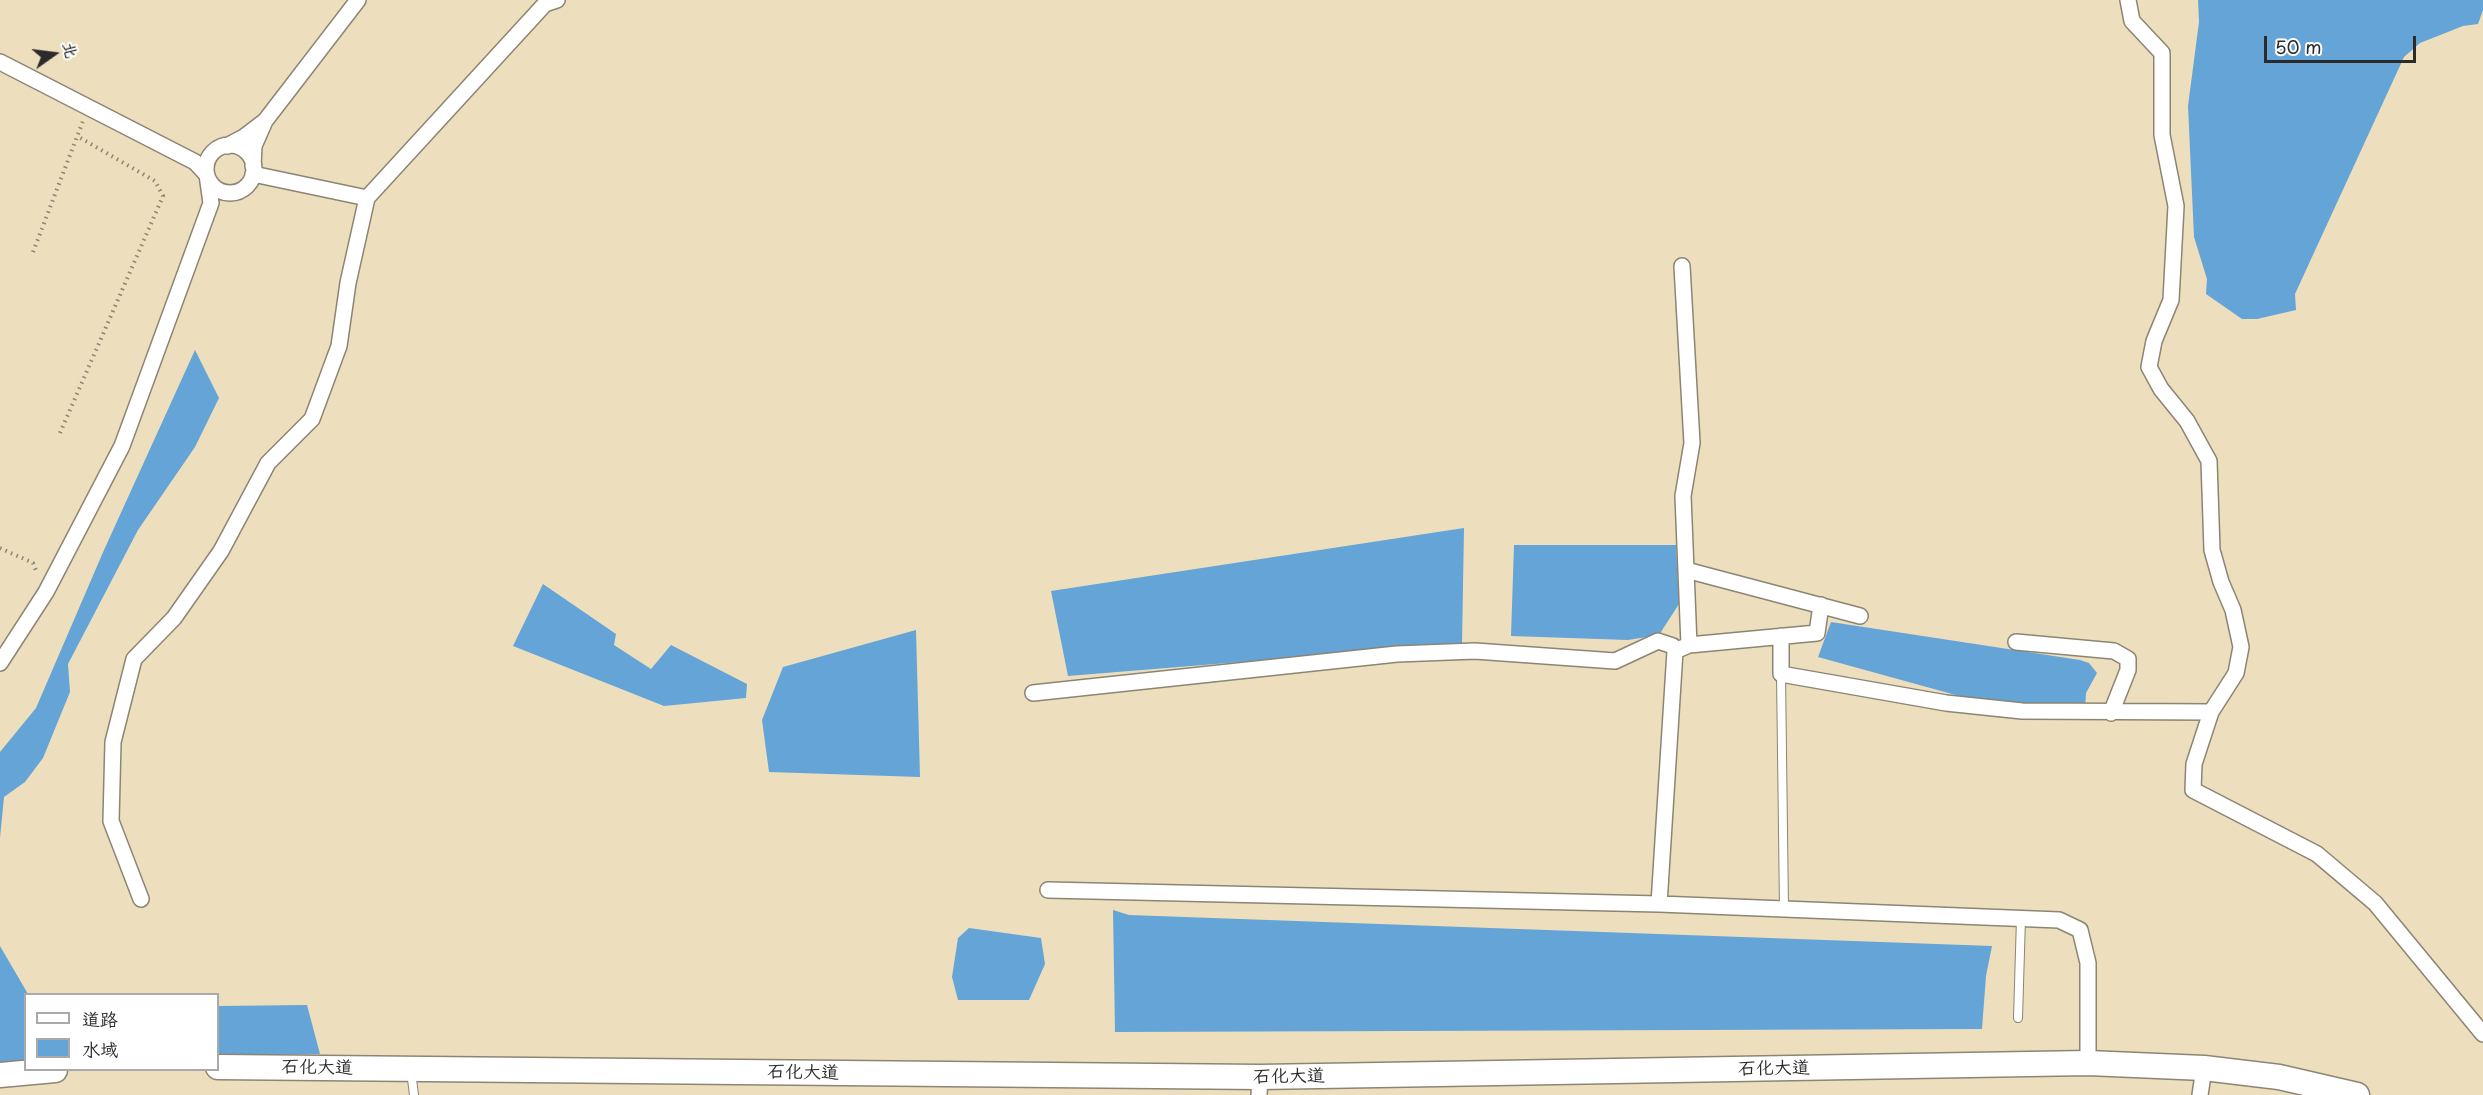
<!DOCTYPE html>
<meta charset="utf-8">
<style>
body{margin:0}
#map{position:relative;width:2483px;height:1095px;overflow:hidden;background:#eddfbd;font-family:"Playpen Sans","LXGW WenKai TC",sans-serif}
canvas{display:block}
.legend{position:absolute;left:24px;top:993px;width:195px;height:78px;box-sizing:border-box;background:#fff;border:2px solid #aaa;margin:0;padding:8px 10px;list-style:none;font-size:18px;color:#2b2b2b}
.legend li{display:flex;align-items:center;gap:12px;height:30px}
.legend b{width:30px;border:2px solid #aaa}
.north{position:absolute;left:24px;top:24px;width:60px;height:60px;-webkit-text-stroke:4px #fff;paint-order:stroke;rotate:76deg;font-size:16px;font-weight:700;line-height:24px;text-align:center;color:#2b2b2b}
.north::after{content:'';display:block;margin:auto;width:21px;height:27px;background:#2b2b2b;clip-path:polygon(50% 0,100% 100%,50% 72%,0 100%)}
.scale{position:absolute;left:2264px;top:36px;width:152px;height:27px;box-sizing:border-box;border:3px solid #2b2b2b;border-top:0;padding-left:8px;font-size:18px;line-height:21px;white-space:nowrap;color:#2b2b2b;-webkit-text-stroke:4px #fff;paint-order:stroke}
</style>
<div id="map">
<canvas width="2483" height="1095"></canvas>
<ul class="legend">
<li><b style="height:8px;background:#fff"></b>道路</li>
<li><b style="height:16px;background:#64a4d7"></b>水域</li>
</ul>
<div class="north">北</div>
<div class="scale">50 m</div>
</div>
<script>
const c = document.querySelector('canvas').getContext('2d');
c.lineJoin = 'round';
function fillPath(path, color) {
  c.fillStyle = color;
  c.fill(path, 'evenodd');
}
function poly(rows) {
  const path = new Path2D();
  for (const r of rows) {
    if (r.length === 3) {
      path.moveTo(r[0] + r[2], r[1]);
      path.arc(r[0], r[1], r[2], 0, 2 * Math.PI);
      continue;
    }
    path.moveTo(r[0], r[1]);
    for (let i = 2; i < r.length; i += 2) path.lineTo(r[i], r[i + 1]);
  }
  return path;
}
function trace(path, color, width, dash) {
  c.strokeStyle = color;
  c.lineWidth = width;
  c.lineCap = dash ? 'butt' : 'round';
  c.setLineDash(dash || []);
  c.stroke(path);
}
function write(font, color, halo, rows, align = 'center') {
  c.font = font + ' "Playpen Sans","LXGW WenKai TC",sans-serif';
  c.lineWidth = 5;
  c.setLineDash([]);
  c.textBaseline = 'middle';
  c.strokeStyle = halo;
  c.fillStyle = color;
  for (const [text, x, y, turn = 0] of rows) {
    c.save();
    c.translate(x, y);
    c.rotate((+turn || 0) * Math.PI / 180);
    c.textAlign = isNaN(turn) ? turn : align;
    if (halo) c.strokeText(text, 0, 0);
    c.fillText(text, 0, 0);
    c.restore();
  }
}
fillPath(poly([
 [2198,0,2483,0,2483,10,2478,24,2463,26,2420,43,2404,57,2295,294,2296,310,2257,319,2242,319,2206,294,2207,279,2194,237,2188,106,2199,22],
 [195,350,219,398,195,447,138,530,68,664,70,692,43,758,25,782,4,797,0,838,0,752,36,708,104,550],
 [1464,528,1462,644,1068,676,1051,591],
 [1514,545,1676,545,1679,604,1659,635,1628,640,1511,636],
 [543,584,616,634,614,645,651,669,671,645,747,684,746,698,664,706,513,646],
 [1831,622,2080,660,2089,663,2097,673,2086,693,2085,711,1981,702,1818,657],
 [916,630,920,777,769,772,762,720,783,667],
 [1113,910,1129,915,1992,946,1986,976,1982,1029,1115,1032],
 [969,928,1041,938,1045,964,1029,1000,958,1000,952,977,958,938],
 [0,946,28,994,26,994,25,1061,0,1062],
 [307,1005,320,1054,218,1056,218,1006]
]), '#64a4d7');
const service = poly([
 [1781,674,1784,909],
 [2018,1018,2021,918],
 [411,1071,414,1095]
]);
const minor = poly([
 [2128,0,2132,21,2162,53,2162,135,2176,206,2171,300,2154,341,2149,367,2161,389,2187,421,2209,461,2212,550,2221,582,2233,610,2241,647,2236,673,2211,712,2194,764,2193,790,2317,854,2375,903,2483,1034],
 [0,62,195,162,207,175,211,203,122,446,46,592,0,663],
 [265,121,358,0],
 [230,169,24],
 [227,146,244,137,265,121,254,146,253,166],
 [367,198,545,4,557,0],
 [1682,266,1692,443,1683,496,1689,645],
 [1686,570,1860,616],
 [1781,636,1781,674,1946,703,2022,711,2211,712],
 [2016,642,2114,651,2128,659,2128,670,2111,713],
 [1033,693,1397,654,1475,651,1615,661,1658,641,1673,646,1675,651],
 [1048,890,1659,904,2059,920,2080,930,2088,963,2088,1063],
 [141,899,111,821,113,742,134,659,174,618,221,551,268,463,312,419,339,346,348,283,367,198,253,174],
 [1659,904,1675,651,1689,645,1817,633,1821,605],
 [1259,1095,1260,1077],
 [2200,1095,2204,1068]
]);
const primary = poly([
 [218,1067,1260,1077,2088,1063,2204,1068,2279,1077,2357,1095],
 [0,1075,55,1070]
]);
trace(service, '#8c8574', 10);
trace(minor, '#8c8574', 18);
trace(primary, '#8c8574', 27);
trace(poly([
 [33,252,83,121],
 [60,433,163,196,155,181,77,136],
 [0,548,33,563,37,573]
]), '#8c8574', 4, [1.5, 4.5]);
trace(service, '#fff', 8);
trace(minor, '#fff', 15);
trace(primary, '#fff', 24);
write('18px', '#2b2b2b', '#fff', [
 ["石化大道",317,1068,1],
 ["石化大道",1774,1069,-1],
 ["石化大道",803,1073,1],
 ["石化大道",1289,1077,-1]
]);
</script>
